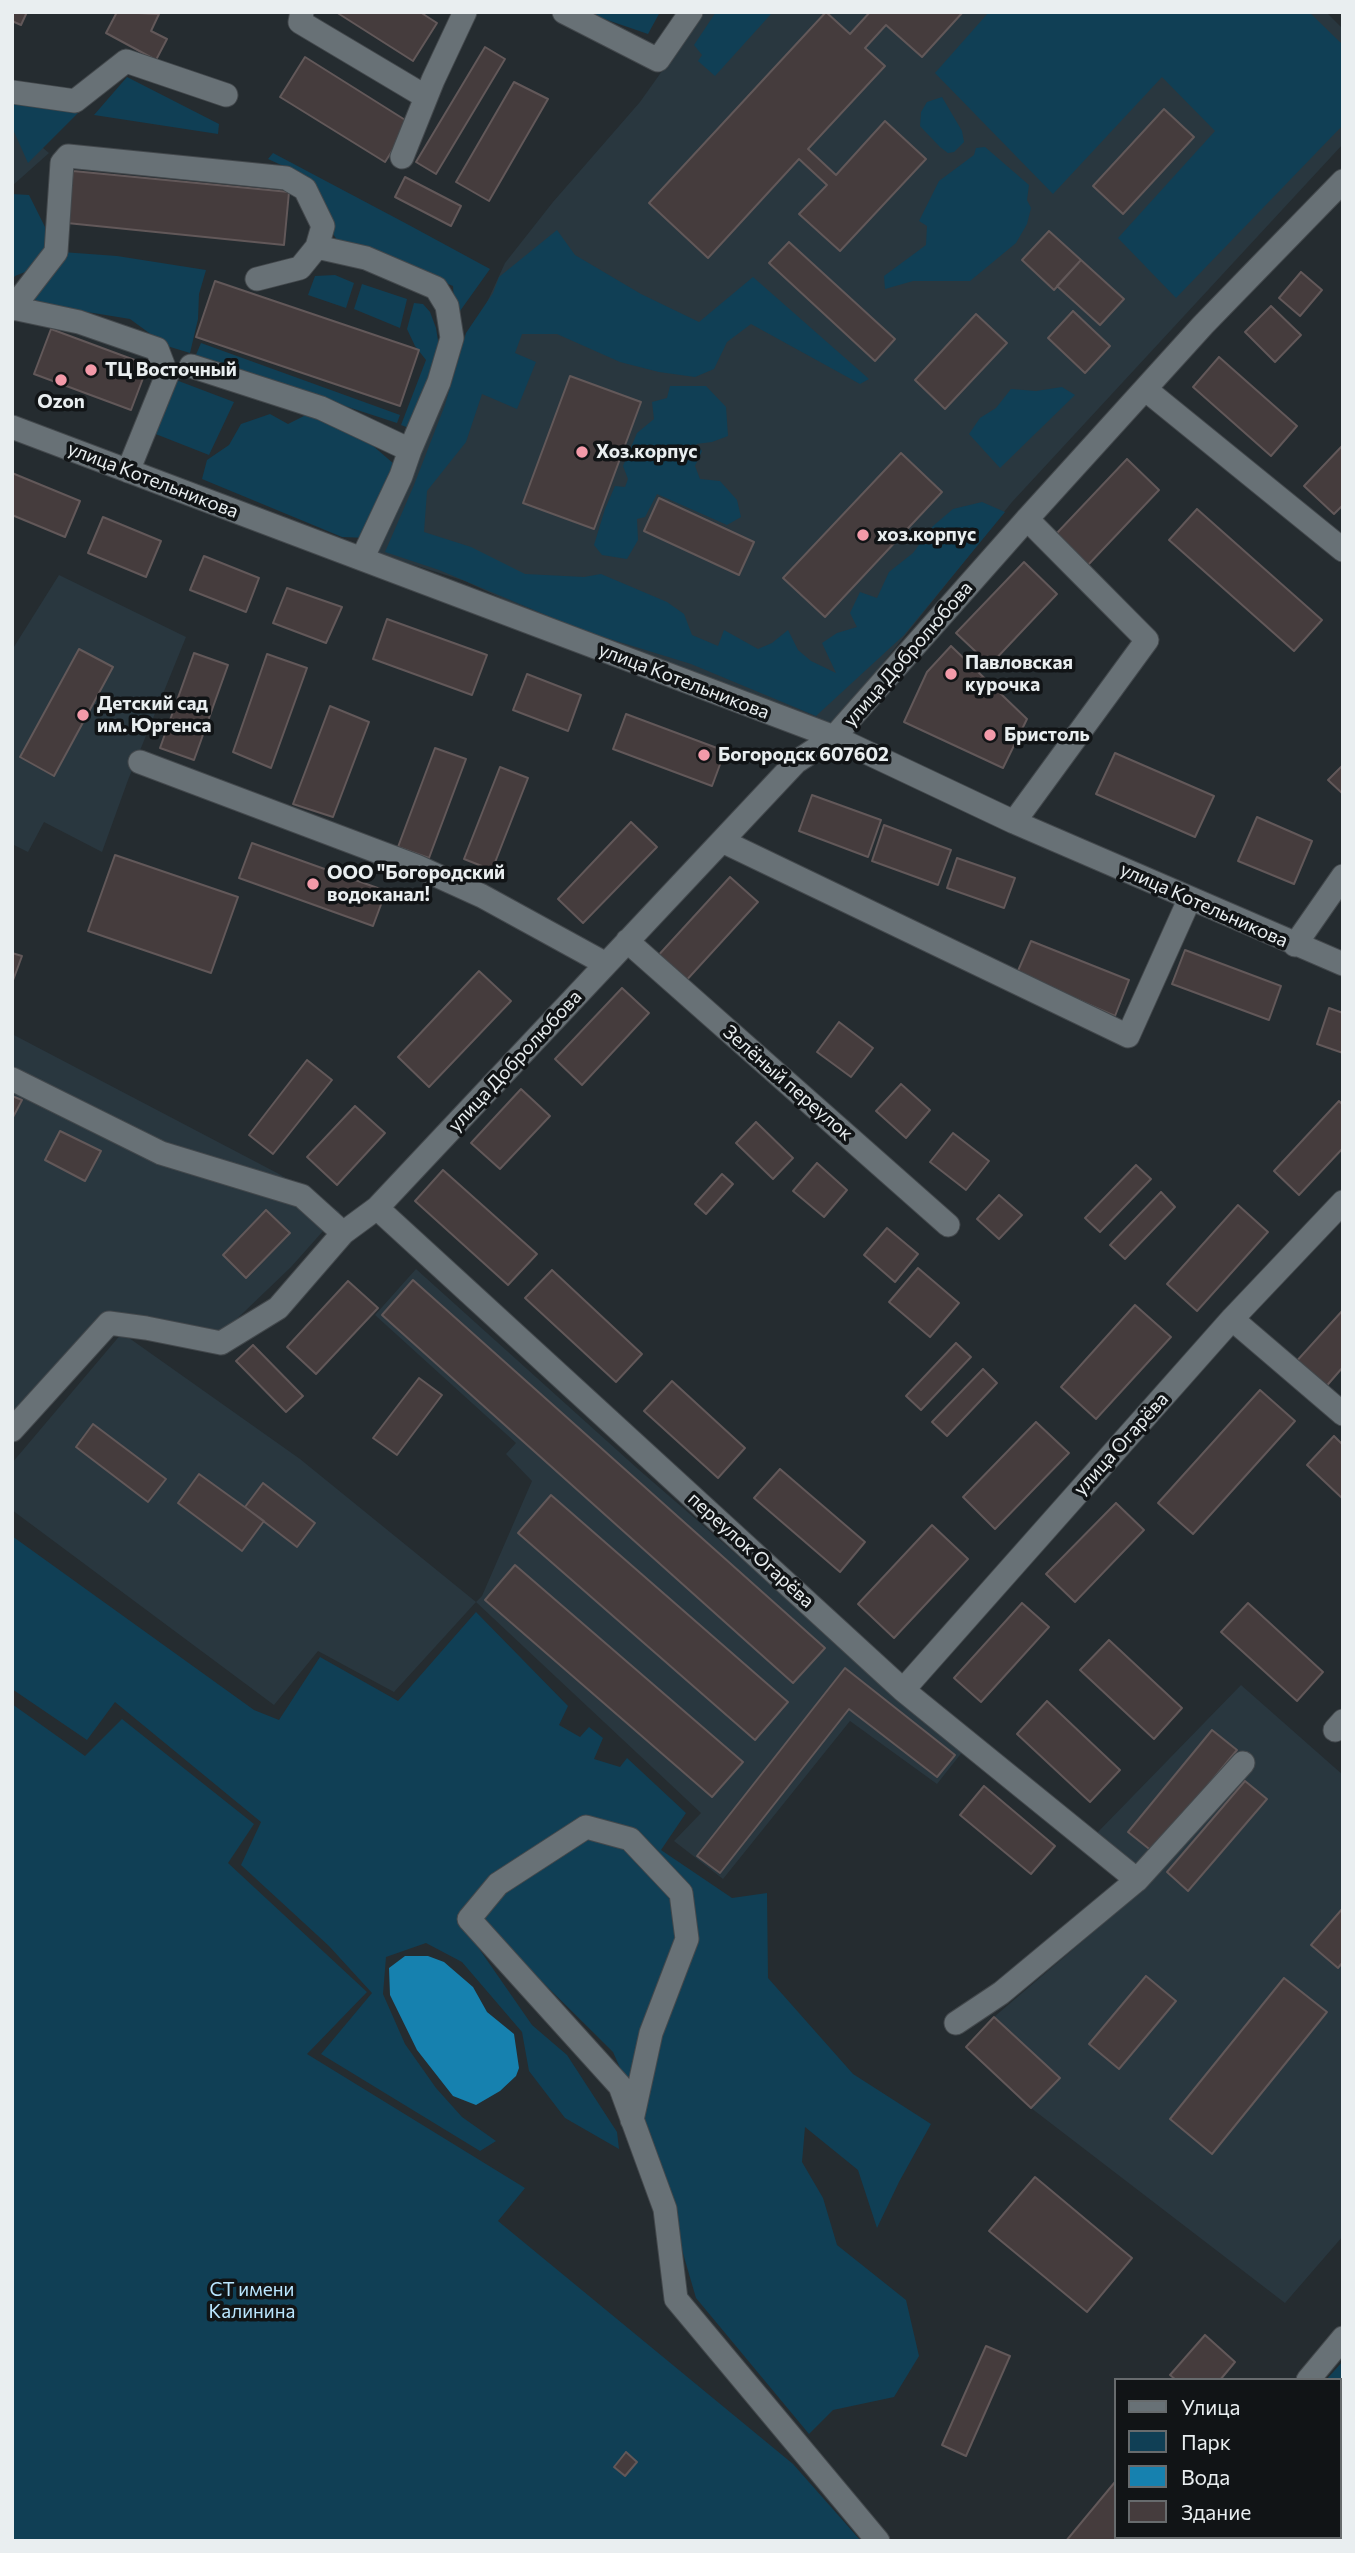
<!DOCTYPE html>
<meta charset="utf-8">
<style>
body{margin:0}
#map{position:relative;width:1355px;height:2553px;overflow:hidden;background:#252c30;font-family:Commissioner,sans-serif}
canvas{display:block}
.frame{position:absolute;inset:0;border:14px solid #e9eef0;pointer-events:none}
.legend{position:absolute;left:1114px;top:2378px;width:228px;height:161px;box-sizing:border-box;background:#111416;border:2px solid #676b6d;margin:0;padding:9px 12px;list-style:none;font-size:21px;color:#e9eef0}
.legend li{display:flex;align-items:center;gap:14px;height:35px}
.legend b{width:35px;border:2px solid #676b6d}
</style>
<div id="map">
<canvas width="1355" height="2553"></canvas>
<div class="frame"></div>
<ul class="legend">
<li><b style="height:9px;background:#687176"></b>Улица</li>
<li><b style="height:19px;background:#103f55"></b>Парк</li>
<li><b style="height:19px;background:#1681af"></b>Вода</li>
<li><b style="height:19px;background:#453c3d"></b>Здание</li>
</ul>
</div>
<script>
const c = document.querySelector('canvas').getContext('2d');
c.lineJoin = 'round';
function fillPath(path, color) {
  c.fillStyle = color;
  c.fill(path, 'evenodd');
}
function poly(rows) {
  const path = new Path2D();
  for (const r of rows) {
    path.moveTo(r[0], r[1]);
    for (let i = 2; i < r.length; i += 2) path.lineTo(r[i], r[i + 1]);
  }
  return path;
}
function trace(path, color, width, dash) {
  c.strokeStyle = color;
  c.lineWidth = width;
  c.lineCap = dash ? 'butt' : 'round';
  c.setLineDash(dash || []);
  c.stroke(path);
}
function write(font, color, halo, rows, align = 'center') {
  c.font = font + ' Commissioner,sans-serif';
  c.lineWidth = 7;
  c.setLineDash([]);
  c.textBaseline = 'middle';
  c.strokeStyle = halo;
  c.fillStyle = color;
  for (const [text, x, y, turn = 0] of rows) {
    c.save();
    c.translate(x, y);
    c.rotate((+turn || 0) * Math.PI / 180);
    c.textAlign = isNaN(turn) ? turn : align;
    if (halo) c.strokeText(text, 0, 0);
    c.fillText(text, 0, 0);
    c.restore();
  }
}
fillPath(poly([
 [704,12,1326,12,1343,29,1343,144,1012,502,834,724,647,667,465,581,373,552,505,263,553,202,640,102],
 [12,122,49,153,12,186],
 [59,575,186,637,128,780,102,852,44,822,28,852,12,844,12,650],
 [12,1034,279,1174,340,1212,291,1267,220,1335,112,1311,12,1420],
 [416,1269,638,1469,963,1751,937,1784,850,1721,723,1879,674,1841,701,1813,476,1602,394,1692,318,1651,274,1705,12,1510,12,1463,122,1333,300,1459,476,1602,482,1596,532,1481,506,1454,516,1443,375,1315],
 [1241,1685,1343,1775,1343,2236,1285,2303,1031,2108,966,2047,994,2017,1152,1882,1097,1833]
]), '#29373f');
fillPath(poly([
 [584,12,660,12,648,34],
 [716,12,772,13,715,76,698,61,702,55,694,45],
 [989,12,1309,12,1343,45,1343,125,1176,298,1118,238,1215,131,1162,77,1053,194,935,73],
 [127,77,219,124,218,134,94,115],
 [942,97,962,131,964,142,954,152,948,153,940,147,920,126,921,112,927,102],
 [12,102,83,108,28,163,12,127],
 [985,147,1029,185,1027,200,1031,208,1027,224,1016,243,970,281,913,281,885,289,884,276,926,245,927,226,919,221,939,181,974,155,976,148],
 [273,153,407,224,490,269,455,318,453,286,384,258,341,246,290,169,268,159],
 [12,194,29,195,46,229,50,262,15,276,12,280],
 [557,230,575,255,641,294,699,322,753,277,869,379,860,384,751,324,727,342,714,369,695,377,659,372,620,362,557,334,522,334,515,353,536,362,517,409,482,394,466,442,427,491,424,532,471,547,525,574,584,577,601,574,667,602,684,614,692,635,718,646,724,630,758,649,772,643,788,630,798,650,811,661,836,673,822,643,837,633,857,627,850,613,860,592,877,598,889,572,913,553,933,526,953,509,982,502,1005,512,904,635,816,716,691,664,584,631,439,570,385,552,414,485,445,405,466,333,493,293,499,277],
 [62,252,117,256,206,270,199,294,198,319,190,353,167,346,130,319,26,302],
 [335,275,354,283,346,308,308,295,315,276],
 [362,284,407,299,400,328,354,309],
 [414,303,423,304,430,312,436,328,439,347,414,430,401,425,426,360,415,346,407,329],
 [201,343,400,415,397,423,195,357],
 [176,380,234,402,209,455,153,433],
 [670,386,706,386,726,407,728,436,712,442,696,444,702,451,695,466,700,479,720,481,737,500,741,517,727,525,657,494,645,517,637,519,638,540,627,559,602,555,594,545,605,509,615,486,625,487,628,479,623,466,637,433,654,419,652,402,667,398],
 [1062,387,1075,395,1000,468,969,434,980,418,996,408,1011,389,1036,391],
 [270,414,288,424,308,414,357,432,394,464,367,538,342,537,202,479,207,460,229,445,241,424],
 [12,1536,254,1710,279,1720,320,1657,398,1701,476,1612,568,1706,559,1725,580,1737,589,1727,603,1738,594,1759,620,1767,627,1758,686,1813,661,1850,732,1898,767,1893,768,1978,853,2074,931,2124,899,2182,877,2228,858,2170,805,2127,802,2162,823,2198,837,2245,906,2300,919,2356,894,2397,833,2410,809,2434,696,2298,646,2126,613,2052,478,1918,464,1927,532,2025,567,2055,617,2132,619,2149,565,2118,529,2071,522,2032,462,1962,426,1943,386,1957,383,1994,405,2044,436,2088,462,2117,496,2141,480,2151,321,2054,372,1993,329,1946,241,1865,261,1822,115,1702,87,1740,12,1689],
 [12,1704,85,1756,122,1719,254,1824,228,1863,367,1992,307,2054,525,2188,498,2221,793,2464,861,2541,12,2541],
 [1343,2361,1343,2540,1188,2541,1191,2537,1339,2537,1339,2380,1326,2380]
]), '#103f55');
fillPath(poly([
 [405,1956,428,1956,444,1962,473,1987,487,2012,514,2034,519,2068,516,2076,500,2091,476,2105,453,2096,417,2050,390,1995,389,1968]
]), '#1681af');
const building = poly([
 [12,12,27,12,21,25,12,21,12,12],
 [117,12,159,14,151,31,167,39,156,60,106,33,117,12],
 [336,12,420,12,437,23,413,61,336,12],
 [826,12,850,34,870,12,963,12,922,57,886,25,865,48,885,66,808,149,836,175,885,121,926,159,840,251,799,214,827,185,799,159,708,258,649,203,826,12],
 [485,47,505,59,436,174,416,162,485,47],
 [305,57,410,123,385,162,280,97,305,57],
 [514,82,548,99,489,201,456,182,514,82],
 [1164,109,1194,137,1123,214,1093,186,1164,109],
 [73,171,289,192,284,245,67,223,73,171],
 [405,177,461,206,451,226,395,197,405,177],
 [1049,231,1081,260,1054,290,1022,260,1049,231],
 [789,242,895,339,875,361,769,263,789,242],
 [1081,260,1124,299,1100,325,1057,286,1081,260],
 [1301,272,1322,290,1300,316,1279,298,1301,272],
 [215,281,419,350,400,406,196,337,215,281],
 [1271,306,1301,335,1275,362,1245,332,1271,306],
 [1073,311,1110,346,1085,373,1048,338,1073,311],
 [976,314,1007,343,945,409,915,380,976,314],
 [51,329,148,365,131,410,34,374,51,329],
 [1219,357,1297,426,1271,456,1193,387,1219,357],
 [570,376,641,402,594,529,523,503,570,376],
 [1343,445,1343,505,1334,514,1304,486,1343,445],
 [901,453,942,492,825,617,783,578,901,453],
 [1127,459,1159,490,1088,565,1056,534,1127,459],
 [12,473,80,501,65,537,12,515,12,473],
 [659,498,754,542,739,575,644,531,659,498],
 [1197,509,1322,620,1294,651,1169,540,1197,509],
 [103,517,161,541,146,577,88,553,103,517],
 [204,556,259,578,246,612,190,590,204,556],
 [1024,562,1057,594,990,665,956,633,1024,562],
 [287,588,342,607,326,643,273,623,287,588],
 [387,619,487,655,472,695,373,659,387,619],
 [951,646,1027,719,1003,768,904,722,927,672,951,646],
 [79,649,113,667,54,776,20,757,79,649],
 [194,653,228,665,194,760,160,748,194,653],
 [267,654,307,668,271,768,233,752,267,654],
 [527,674,581,695,568,731,513,710,527,674],
 [330,706,369,722,333,817,293,804,330,706],
 [626,714,725,751,712,786,613,749,626,714],
 [435,748,466,759,429,858,398,847,435,748],
 [1115,753,1214,796,1195,837,1096,794,1115,753],
 [1343,765,1343,794,1328,780,1343,765],
 [500,767,528,778,492,870,464,859,500,767],
 [812,795,881,820,868,857,799,831,812,795],
 [1257,817,1312,841,1294,884,1238,861,1257,817],
 [631,822,657,847,583,923,558,899,631,822],
 [884,825,951,850,938,885,872,861,884,825],
 [252,843,386,891,373,926,239,878,252,843],
 [115,855,238,897,211,973,88,931,115,855],
 [957,858,1015,878,1004,908,947,888,957,858],
 [730,877,758,902,683,984,655,959,730,877],
 [1031,941,1129,980,1115,1016,1017,973,1031,941],
 [1185,950,1281,986,1269,1020,1172,984,1185,950],
 [12,953,22,956,12,983,12,953],
 [479,971,511,1001,429,1087,398,1057,479,971],
 [622,988,649,1013,582,1085,555,1059,622,988],
 [1329,1008,1343,1013,1343,1053,1317,1044,1329,1008],
 [839,1022,873,1048,851,1077,817,1052,839,1022],
 [307,1060,332,1080,273,1154,249,1135,307,1060],
 [901,1084,930,1110,906,1138,876,1111,901,1084],
 [521,1089,550,1116,500,1169,471,1143,521,1089],
 [12,1096,22,1100,12,1119,12,1096],
 [1339,1101,1343,1105,1343,1148,1299,1195,1274,1171,1339,1101],
 [355,1106,385,1133,337,1185,307,1157,355,1106],
 [756,1122,793,1158,773,1179,736,1143,756,1122],
 [60,1131,101,1151,85,1181,45,1160,60,1131],
 [953,1133,989,1161,966,1190,930,1162,953,1133],
 [817,1163,847,1190,824,1217,793,1191,817,1163],
 [1136,1165,1151,1179,1100,1232,1085,1218,1136,1165],
 [443,1170,537,1254,508,1285,415,1201,443,1170],
 [722,1174,733,1184,706,1214,695,1204,722,1174],
 [1161,1192,1175,1207,1125,1259,1110,1245,1161,1192],
 [999,1195,1022,1215,999,1239,977,1219,999,1195],
 [1238,1205,1268,1232,1197,1311,1167,1284,1238,1205],
 [266,1210,290,1233,246,1278,223,1255,266,1210],
 [887,1228,918,1254,895,1282,864,1255,887,1228],
 [918,1268,959,1303,930,1337,889,1302,918,1268],
 [552,1270,642,1354,616,1382,525,1298,552,1270],
 [413,1280,825,1648,793,1683,382,1315,413,1280],
 [348,1281,378,1308,316,1374,287,1347,348,1281],
 [1135,1305,1171,1337,1096,1419,1061,1387,1135,1305],
 [1343,1310,1343,1367,1323,1390,1294,1364,1343,1310],
 [956,1343,971,1357,921,1410,906,1396,956,1343],
 [253,1345,303,1396,286,1412,236,1361,253,1345],
 [983,1369,997,1383,947,1436,932,1422,983,1369],
 [419,1378,442,1395,397,1455,373,1438,419,1378],
 [672,1381,745,1448,718,1478,644,1411,672,1381],
 [1260,1390,1295,1421,1193,1534,1158,1503,1260,1390],
 [1036,1422,1069,1453,995,1529,963,1497,1036,1422],
 [93,1424,166,1479,148,1502,76,1447,93,1424],
 [1334,1436,1343,1445,1343,1499,1307,1465,1334,1436],
 [780,1469,865,1542,840,1572,754,1498,780,1469],
 [199,1474,264,1521,242,1551,178,1503,199,1474],
 [263,1483,315,1523,297,1547,245,1507,263,1483],
 [551,1495,788,1702,755,1740,518,1533,551,1495],
 [1116,1503,1144,1530,1075,1602,1046,1574,1116,1503],
 [932,1525,968,1559,894,1638,858,1604,932,1525],
 [515,1565,743,1762,712,1797,485,1600,515,1565],
 [1022,1603,1049,1627,981,1702,954,1678,1022,1603],
 [1248,1603,1323,1672,1297,1701,1221,1632,1248,1603],
 [1109,1640,1182,1708,1154,1739,1080,1670,1109,1640],
 [845,1668,955,1755,937,1777,849,1709,720,1873,697,1856,845,1668],
 [1047,1701,1120,1770,1090,1802,1017,1734,1047,1701],
 [1212,1730,1237,1750,1153,1852,1128,1832,1212,1730],
 [1245,1781,1267,1799,1188,1891,1167,1872,1245,1781],
 [984,1786,1055,1846,1031,1874,960,1815,984,1786],
 [1343,1908,1343,1962,1338,1968,1311,1945,1343,1908],
 [1146,1976,1176,2001,1119,2069,1089,2044,1146,1976],
 [1284,1978,1327,2012,1212,2154,1170,2119,1284,1978],
 [994,2017,1060,2078,1031,2108,966,2047,994,2017],
 [1035,2177,1132,2258,1087,2312,989,2231,1035,2177],
 [1205,2335,1235,2362,1220,2380,1176,2380,1170,2375,1205,2335],
 [986,2346,1010,2356,966,2456,942,2445,986,2346],
 [626,2452,637,2462,625,2476,614,2467,626,2452],
 [1115,2482,1115,2537,1120,2537,1117,2541,1066,2541,1115,2482]
]);
fillPath(building, '#453c3d');
trace(building, '#625859', 2);
const minor = poly([
 [302,12,300,22,426,97],
 [564,12,658,60,691,12],
 [12,92,75,101,126,61,226,95],
 [402,157,433,80,465,12],
 [13,308,79,322,157,349,167,375,128,471],
 [12,309,56,252,62,163,68,156,286,178,305,189,323,226,317,247,300,268,257,279],
 [191,366,321,408,410,450,439,382,452,338,447,306,436,288,366,258,317,247],
 [1145,389,1343,550],
 [12,427,834,737,1014,822,1343,964],
 [362,559,401,476,410,450],
 [140,762,416,866,482,896,606,964],
 [1014,822,1147,640,1027,519],
 [722,841,1128,1036,1190,898],
 [627,941,948,1225],
 [1295,945,1343,876],
 [12,1079,161,1153,302,1196,343,1233],
 [377,1208,903,1690,1137,1880],
 [1232,1319,1343,1414],
 [12,1430,109,1323,146,1328,221,1343,278,1308,343,1233,377,1208,796,762,834,737,1027,519,1203,325,1343,181],
 [903,1690,1232,1319,1343,1202],
 [1335,1730,1343,1721],
 [956,2023,1001,1993,1137,1880,1243,1763],
 [632,2120,651,2033,687,1939,681,1893,630,1839,586,1827,498,1884,469,1919,620,2086,665,2209,676,2299,878,2541],
 [1308,2380,1343,2338],
 [1173,2541,1176,2537]
]);
trace(minor, '#43484c', 25);
trace(minor, '#687176', 23);
for (const [x, y, r, color] of [
 [91,370,7,"#f39aa9"],
 [61,380,7,"#f39aa9"],
 [582,452,7,"#f39aa9"],
 [863,535,7,"#f39aa9"],
 [951,674,7,"#f39aa9"],
 [83,715,7,"#f39aa9"],
 [990,735,7,"#f39aa9"],
 [704,755,7,"#f39aa9"],
 [313,884,7,"#f39aa9"]
]) {
  const dot = new Path2D();
  dot.arc(x, y, r, 0, 2 * Math.PI);
  c.fillStyle = color;
  c.fill(dot);
  trace(dot, '#111416', 2.5);
}
write('bold 19px', '#e9eef0', '#111416', [
 ["ТЦ Восточный",105,370],
 ["Ozon",61,402,"center"],
 ["Хоз.корпус",596,452],
 ["хоз.корпус",877,535],
 ["Павловская",965,663],
 ["курочка",965,685],
 ["Детский сад",97,704],
 ["им. Юргенса",97,726],
 ["Бристоль",1004,735],
 ["Богородск 607602",718,755],
 ["ООО \"Богородский",327,873],
 ["водоканал!",327,895]
], 'left');
write('19px', '#e9eef0', '#111416', [
 ["улица Котельникова",153,480,21],
 ["улица Добролюбова",908,654,-49],
 ["улица Котельникова",684,681,21],
 ["улица Котельникова",1204,905,24],
 ["улица Добролюбова",515,1061,-47],
 ["Зелёный переулок",788,1083,41],
 ["улица Огарёва",1121,1444,-48],
 ["переулок Огарёва",751,1550,42]
]);
write('19px', '#bae6ff', '#111416', [
 ["СТ имени",252,2290],
 ["Калинина",252,2312]
]);
</script>
